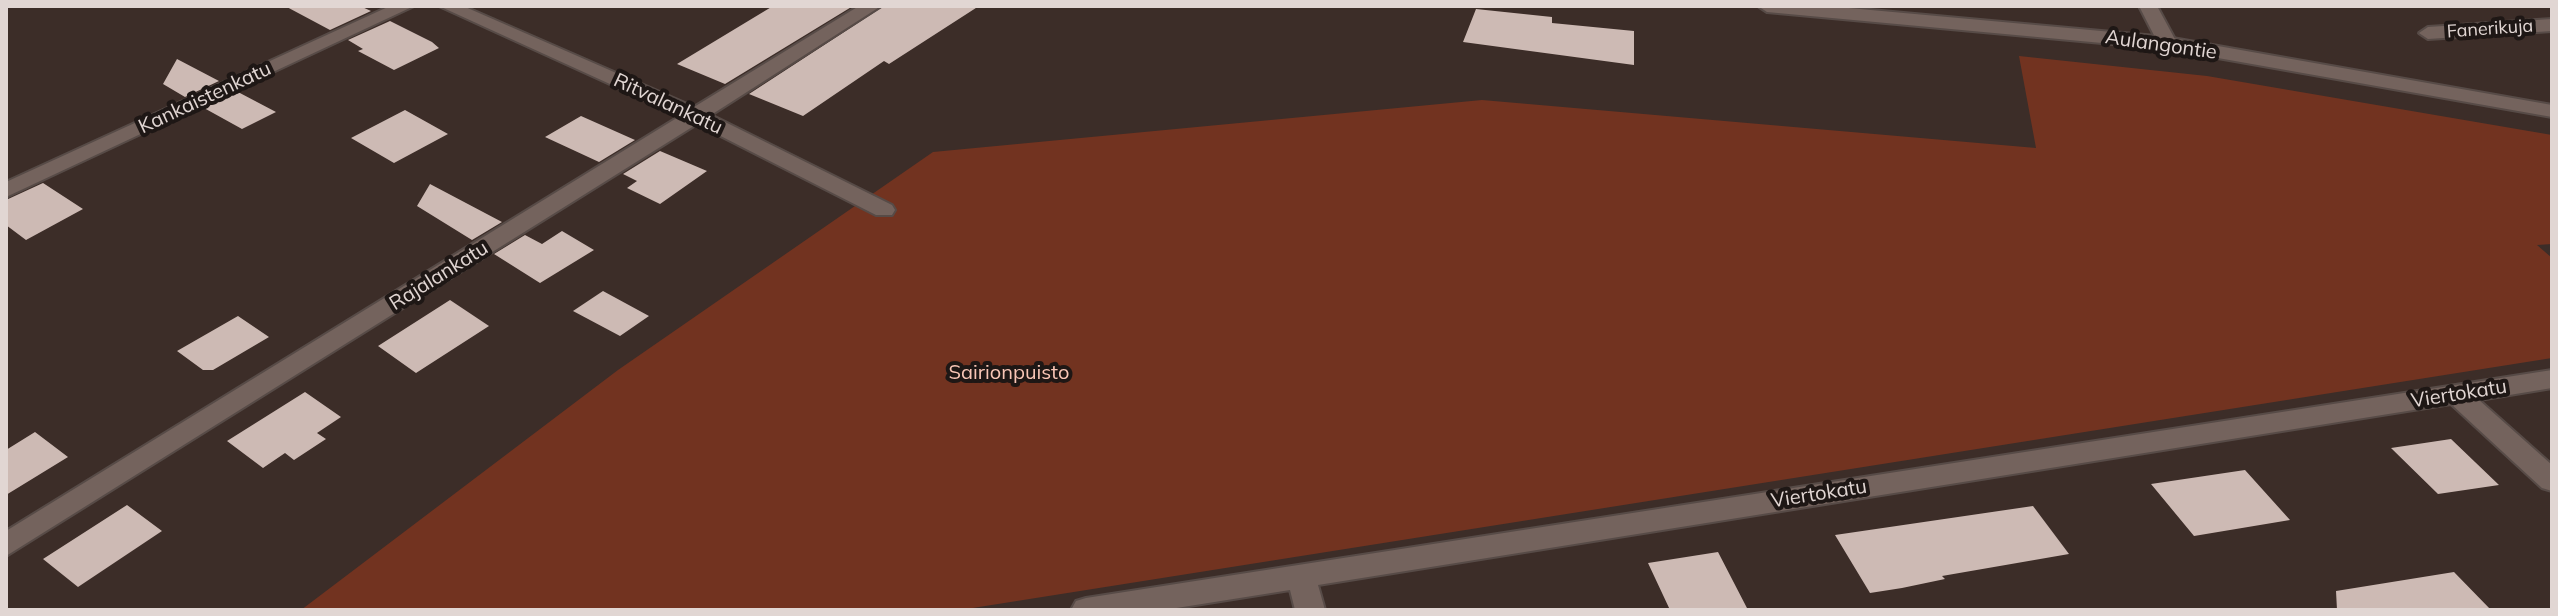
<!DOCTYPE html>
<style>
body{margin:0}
#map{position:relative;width:2558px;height:616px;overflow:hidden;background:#3c2d28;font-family:Mulish,sans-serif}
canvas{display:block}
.frame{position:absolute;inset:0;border:8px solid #e1d6d3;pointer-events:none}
</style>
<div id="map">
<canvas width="2558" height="616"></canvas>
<div class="frame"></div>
</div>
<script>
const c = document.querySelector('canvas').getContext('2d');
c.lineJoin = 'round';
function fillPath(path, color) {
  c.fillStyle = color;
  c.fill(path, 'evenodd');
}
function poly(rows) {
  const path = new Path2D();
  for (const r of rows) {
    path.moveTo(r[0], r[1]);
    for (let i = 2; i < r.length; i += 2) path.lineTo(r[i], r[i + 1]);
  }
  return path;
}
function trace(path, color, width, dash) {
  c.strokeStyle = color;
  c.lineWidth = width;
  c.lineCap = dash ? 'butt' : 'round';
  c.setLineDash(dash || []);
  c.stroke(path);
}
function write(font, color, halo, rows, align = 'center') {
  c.font = font + ' Mulish,sans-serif';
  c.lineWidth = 8;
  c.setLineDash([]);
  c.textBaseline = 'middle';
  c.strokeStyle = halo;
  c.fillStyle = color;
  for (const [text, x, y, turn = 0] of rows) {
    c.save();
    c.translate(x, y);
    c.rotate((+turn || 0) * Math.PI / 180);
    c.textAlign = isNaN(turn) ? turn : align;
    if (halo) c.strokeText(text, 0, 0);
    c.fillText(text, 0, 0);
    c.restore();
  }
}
fillPath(poly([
 [2019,56,2207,76,2552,135,2552,244,2537,245,2552,258,2552,358,960,610,301,610,618,370,933,152,1482,100,2036,148]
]), '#723320');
fillPath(poly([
 [285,6,360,6,371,11,330,30],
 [773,6,853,6,725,84,677,64],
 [884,6,979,6,889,64,884,61,803,116,749,94],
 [1476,9,1552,17,1552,23,1634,31,1634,65,1463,42],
 [390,21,432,42,439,48,394,70,358,51,363,49,348,40],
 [177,59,219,81,185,97,163,84],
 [238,92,276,112,242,129,204,108],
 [405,110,448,134,394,163,351,138],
 [581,116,635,140,599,162,545,137],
 [660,151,707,171,660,204,627,188,637,181,623,174],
 [43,183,83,209,26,240,6,225,6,200],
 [430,184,502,222,472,240,417,206],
 [562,231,594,250,540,283,494,254,525,235,542,244],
 [603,291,649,316,620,336,573,311],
 [450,300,489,326,416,373,378,346],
 [238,316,269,337,213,370,203,370,177,351],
 [305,392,341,417,317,433,326,439,294,460,285,453,263,468,227,441],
 [35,432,68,457,6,495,6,450],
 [2451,439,2499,485,2438,494,2391,448],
 [2245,470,2290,520,2194,536,2151,484],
 [127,505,162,531,78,587,43,559],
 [2033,506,2069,554,1942,576,1945,579,1902,588,1870,593,1835,535],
 [1718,552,1748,610,1670,610,1648,563],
 [2454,572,2491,610,2337,610,2336,591]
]), '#cdbab4');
const minor = poly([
 [390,6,414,6,6,197,6,182,390,6],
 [439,6,463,6,694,107,859,6,881,6,711,115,892,205,895,210,892,215,876,215,697,124,6,556,6,531,680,116,439,6],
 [2139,6,2157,6,2177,43,2174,47,2160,47,2139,6],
 [2552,19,2552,31,2428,39,2419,33,2428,27,2552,19],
 [2552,370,2552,388,2479,400,2552,465,2552,491,2542,488,2451,404,1318,585,1325,610,1295,610,1290,590,1164,610,1071,610,1076,601,1086,598,2552,370]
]);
const secondary = poly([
 [1758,6,1827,6,2167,37,2552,105,2552,117,2167,49,1767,12,1758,6]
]);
trace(minor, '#574b47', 4);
trace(secondary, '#574b47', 4);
fillPath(minor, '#74635d');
fillPath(secondary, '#74635d');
write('18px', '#e1d6d3', '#1e1715', [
 ["Fanerikuja",2490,29,-4]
]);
write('20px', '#e1d6d3', '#1e1715', [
 ["Aulangontie",2161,45,8],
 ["Kankaistenkatu",205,98,-25],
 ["Ritvalankatu",668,104,25],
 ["Rajalankatu",439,276,-32],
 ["Viertokatu",2459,394,-9],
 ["Viertokatu",1819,494,-9]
]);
write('20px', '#f9c6b6', '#1e1715', [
 ["Sairionpuisto",1009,373]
]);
</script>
